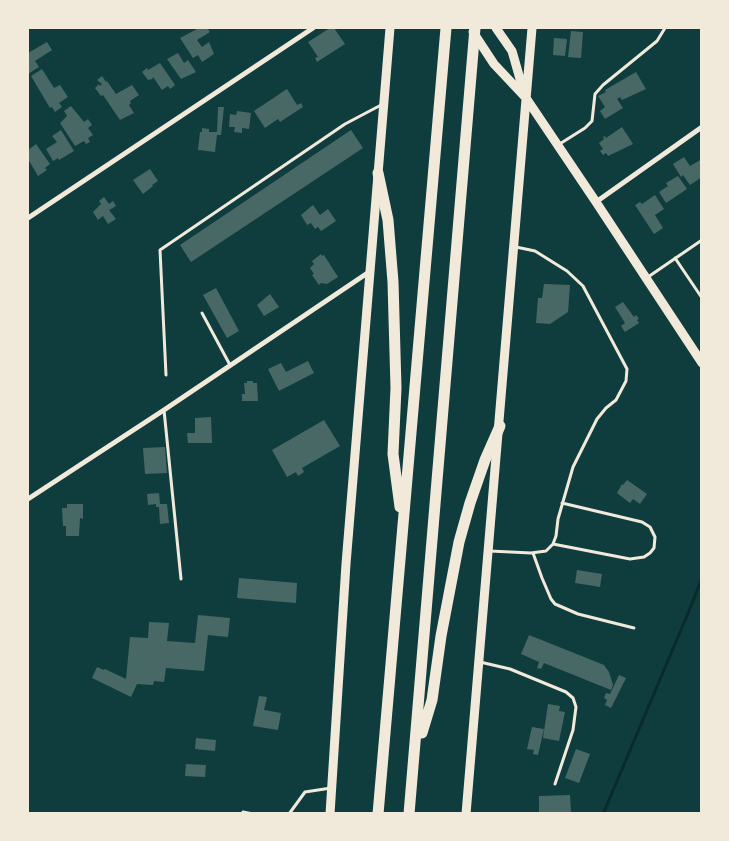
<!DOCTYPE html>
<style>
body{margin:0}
#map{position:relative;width:729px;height:841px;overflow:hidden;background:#0f3d3e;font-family:"DM Sans",sans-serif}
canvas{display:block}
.frame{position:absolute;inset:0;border:29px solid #f1e9da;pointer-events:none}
</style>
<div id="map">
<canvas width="729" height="841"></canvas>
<div class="frame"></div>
</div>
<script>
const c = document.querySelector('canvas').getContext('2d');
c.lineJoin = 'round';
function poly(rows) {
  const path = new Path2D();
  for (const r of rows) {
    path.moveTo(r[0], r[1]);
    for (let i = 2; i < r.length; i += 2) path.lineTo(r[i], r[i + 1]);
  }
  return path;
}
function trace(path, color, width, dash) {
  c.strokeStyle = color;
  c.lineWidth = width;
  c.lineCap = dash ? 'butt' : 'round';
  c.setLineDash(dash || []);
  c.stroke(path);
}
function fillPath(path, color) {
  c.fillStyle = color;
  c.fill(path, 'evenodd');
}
trace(poly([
 [603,814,689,611,702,578]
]), '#0a2a2b', 3);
fillPath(poly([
 [199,28,207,28,210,32,197,40,202,47,209,42,214,54,202,62,198,55,193,58,180,38],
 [330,28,334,28,345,44,317,62,315,58,318,57,308,42],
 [571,31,583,32,581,58,568,57],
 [554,38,567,39,565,56,553,55],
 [47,42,52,50,35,61,39,67,28,74,28,53],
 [178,53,184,63,188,60,196,72,181,79,167,59],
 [160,63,175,85,170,89,168,86,162,90,153,77,152,79,148,80,142,72,147,68,148,70],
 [42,69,54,88,60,85,68,97,59,103,62,107,55,112,52,107,50,108,31,76],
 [636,72,646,89,622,100,620,97,617,99,623,108,605,119,600,111,605,107,598,96,606,92,605,90],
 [102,76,106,82,107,81,116,94,132,85,139,95,130,101,131,103,129,105,134,113,120,120,103,95,101,96,95,88,99,84,100,86,102,84,97,80],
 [287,89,297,105,301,103,303,107,280,122,278,119,265,128,254,111],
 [71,106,84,122,88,119,92,125,88,128,93,135,88,138,90,142,86,144,84,141,75,146,60,123,67,116,64,111],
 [218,107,224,107,221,135,217,135,215,152,198,150,200,132,202,132,202,128,209,129,209,132,217,132],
 [237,111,251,113,249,129,242,128,242,133,234,132,235,127,229,127,230,114,236,115],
 [622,127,633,144,608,156,606,153,603,155,600,151,603,149,599,143,604,139,603,137,605,136,606,138],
 [61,130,74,151,59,160,58,158,53,161,46,149,57,142,52,136],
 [351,130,363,148,191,262,180,245],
 [36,144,50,164,45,168,47,170,38,176,28,159,28,150],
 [684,157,690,166,702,159,702,177,690,185,683,175,681,177,673,164],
 [150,169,158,181,152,185,153,186,143,194,133,180],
 [678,176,687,189,666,203,659,192,668,186,666,183],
 [655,195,664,209,655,215,663,228,654,234,635,205,640,202,642,204],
 [104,197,109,204,113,201,116,206,109,210,116,219,108,224,103,216,98,220,93,212,101,204,99,201],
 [313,205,320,215,328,209,336,221,321,231,318,227,315,229,311,223,307,225,301,215],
 [321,254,322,256,324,255,338,277,327,284,321,283,319,285,312,275,314,274,310,268,314,264,312,261],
 [544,284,570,285,568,312,550,324,536,323,538,298,542,298],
 [216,288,239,331,227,338,203,295],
 [270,294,279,307,264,316,257,305],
 [623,302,634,317,636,315,639,319,637,320,639,323,625,332,621,326,625,323,615,307],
 [308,361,314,373,279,391,268,369,281,363,286,372],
 [247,381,253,381,253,383,257,383,258,401,242,401,242,394,245,394,244,383,247,383],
 [211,417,212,443,188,443,187,433,195,433,195,418],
 [324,420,340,446,302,468,304,472,298,476,296,472,287,477,272,450],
 [165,447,167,473,145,474,143,448],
 [627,480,647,494,640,504,633,499,630,503,617,493,622,484,623,485],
 [159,493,160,504,167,504,169,523,160,524,159,507,156,507,156,504,148,505,147,494],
 [67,504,83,504,83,519,80,518,79,536,66,536,66,526,63,526,62,508,67,508],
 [577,570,602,574,600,587,575,583],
 [239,578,297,583,296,603,237,598],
 [198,615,230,618,228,637,208,635,204,671,166,668,164,682,154,681,153,685,137,684,131,697,92,678,97,667,104,670,105,669,126,679,130,637,148,638,149,622,169,623,167,641,195,643],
 [529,635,604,665,609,672,613,685,611,690,544,663,541,669,537,668,539,662,521,654],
 [619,675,626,678,611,708,605,705,607,700,604,698,606,693,610,694],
 [259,696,267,697,264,710,281,713,278,730,253,726],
 [548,704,560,706,559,711,565,712,559,741,543,738],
 [532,727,544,729,538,755,533,754,534,750,527,749],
 [196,738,216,740,215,751,195,749],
 [576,749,590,754,579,783,565,778],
 [186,764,206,765,205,777,185,776],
 [570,795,571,812,539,813,539,796]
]), '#486865');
trace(poly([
 [558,145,585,128,592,121,595,94,603,85,657,41,665,28],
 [675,258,702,298],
 [648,277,702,240],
 [202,313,230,365],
 [166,375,160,250,345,124,383,104],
 [164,410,181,579],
 [553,544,630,559,644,557,650,553,654,548,655,537,650,527,642,522,562,503],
 [490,551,531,553,546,551,553,544,556,536,558,519,573,467,597,419,606,408,616,400,626,381,627,369,583,286,567,271,535,251,516,247],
 [533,553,542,578,551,599,555,604,578,614,634,628],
 [480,662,510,669,566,692,573,698,576,707,573,730,555,784],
 [243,812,253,814],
 [289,814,305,792,331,788]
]), '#f1e9da', 3);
trace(poly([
 [596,202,702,127],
 [28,218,313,28],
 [28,499,164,410,369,272]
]), '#f1e9da', 5);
trace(poly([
 [496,28,512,51,524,93],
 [473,32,494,64,526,98,596,202,702,363],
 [330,814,346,564,390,28],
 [466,814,532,28]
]), '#f1e9da', 9);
trace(poly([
 [378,173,388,220,393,282,396,388,393,454,400,507],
 [422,733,432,700,441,636,459,542,470,503,485,460,500,426],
 [378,814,446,28],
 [409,814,475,28]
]), '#f1e9da', 11);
</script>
